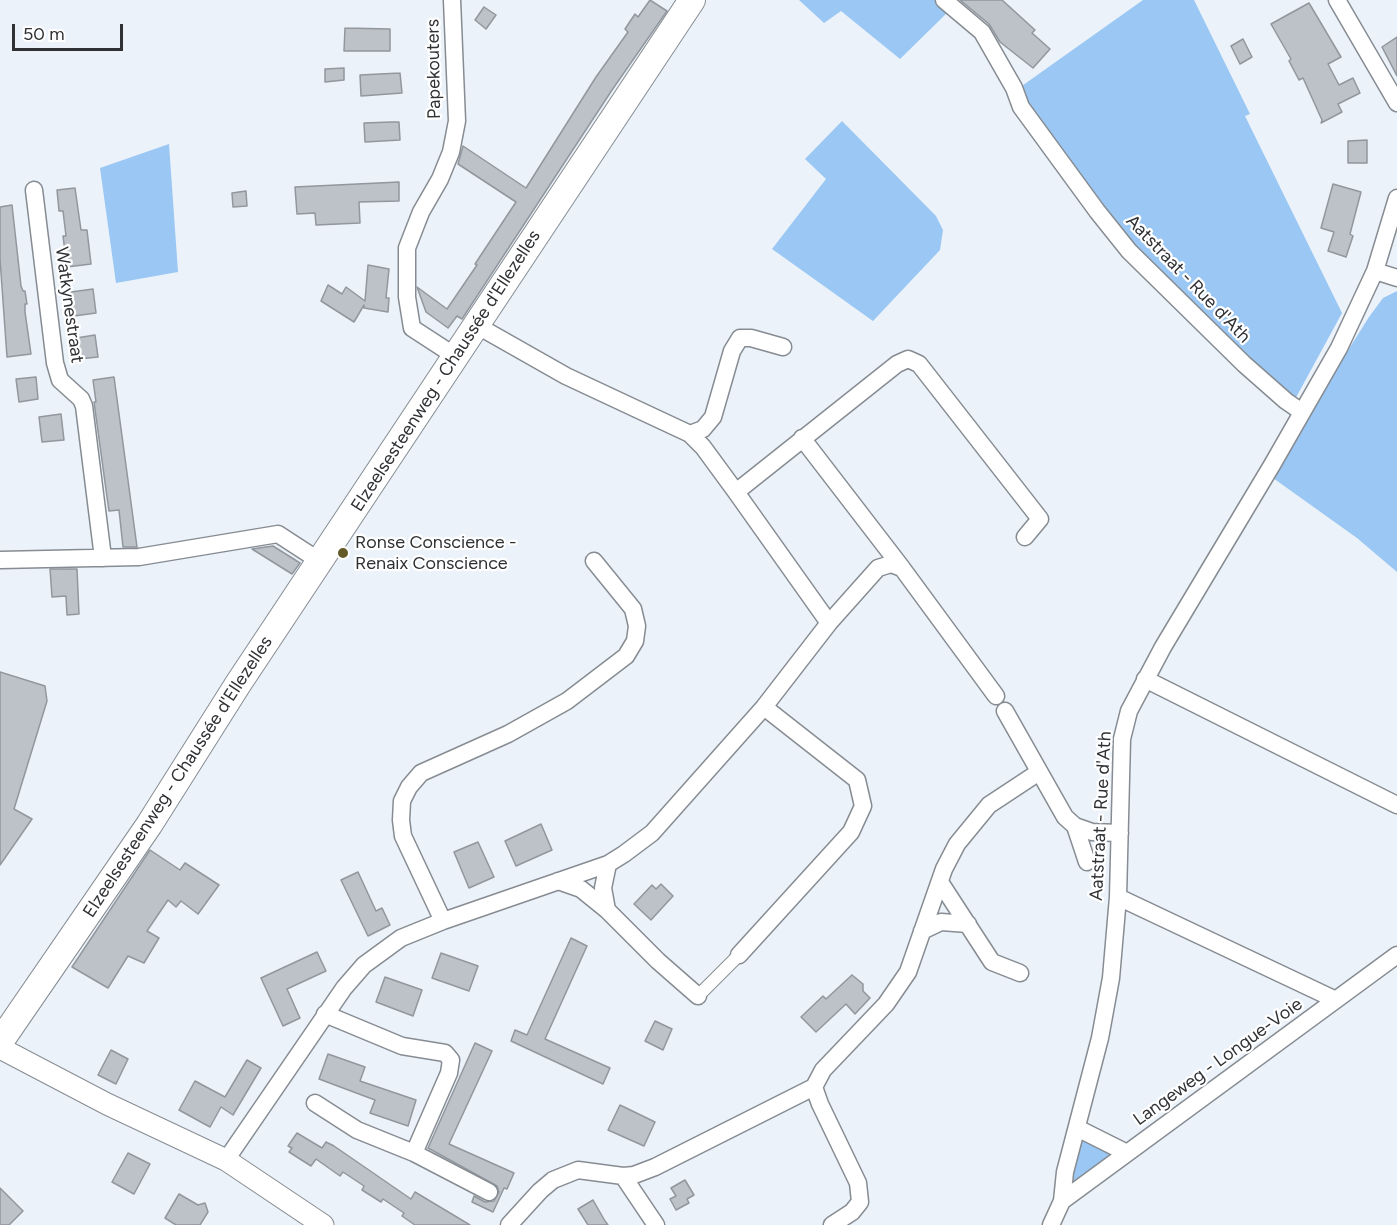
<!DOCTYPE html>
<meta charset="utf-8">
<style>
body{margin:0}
#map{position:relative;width:1397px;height:1225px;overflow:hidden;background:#ebf2f9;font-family:Figtree,sans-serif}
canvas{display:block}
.scale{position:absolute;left:12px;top:24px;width:111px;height:27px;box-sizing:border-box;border:3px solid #2f3134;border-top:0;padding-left:8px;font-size:18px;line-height:21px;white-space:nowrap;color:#2f3134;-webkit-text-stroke:4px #fff;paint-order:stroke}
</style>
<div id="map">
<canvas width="1397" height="1225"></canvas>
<div class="scale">50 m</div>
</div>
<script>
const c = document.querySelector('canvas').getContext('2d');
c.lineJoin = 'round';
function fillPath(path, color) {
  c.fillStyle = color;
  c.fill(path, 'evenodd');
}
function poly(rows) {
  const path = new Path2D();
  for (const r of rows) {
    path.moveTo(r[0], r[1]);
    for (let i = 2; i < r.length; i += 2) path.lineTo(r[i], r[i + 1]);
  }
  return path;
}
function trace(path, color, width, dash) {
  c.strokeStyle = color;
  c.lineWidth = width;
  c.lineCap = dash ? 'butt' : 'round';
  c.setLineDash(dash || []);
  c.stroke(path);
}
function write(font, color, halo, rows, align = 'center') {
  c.font = font + ' Figtree,sans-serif';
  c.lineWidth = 4.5;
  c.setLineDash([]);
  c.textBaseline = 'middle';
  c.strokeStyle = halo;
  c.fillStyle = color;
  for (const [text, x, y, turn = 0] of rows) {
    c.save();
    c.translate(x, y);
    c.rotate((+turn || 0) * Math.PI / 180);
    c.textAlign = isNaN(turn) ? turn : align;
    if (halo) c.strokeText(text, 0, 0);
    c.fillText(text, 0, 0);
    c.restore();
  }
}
fillPath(poly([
 [799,0,935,0,949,11,900,59,841,11,824,23],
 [1143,0,1194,0,1250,114,1245,116,1342,313,1293,403,1145,264,1021,101,1019,88],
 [842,121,936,216,943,230,940,250,873,321,772,249,826,179,805,159],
 [169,144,178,272,116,283,100,168],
 [1397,291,1397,572,1357,538,1273,478,1345,355,1369,317,1383,298],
 [1085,1139,1112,1155,1078,1180,1074,1180,1072,1175,1081,1142]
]), '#9ac7f3');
const building = poly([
 [650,0,667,11,612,90,462,319,457,316,448,328,426,312,417,287,447,309,477,265,475,264,516,202,458,164,463,146,526,188,596,77,628,32,625,29,635,14,638,17,650,0],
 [960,0,1002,0,1035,30,1032,33,1050,49,1033,68,1000,42,989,24,960,0],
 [1309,3,1341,57,1328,64,1339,85,1353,78,1360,93,1338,104,1342,112,1321,123,1322,120,1303,78,1299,80,1289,61,1291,59,1271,24,1309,3],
 [484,7,496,15,486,29,475,20,484,7],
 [345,28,390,29,390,51,344,51,345,28],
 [1397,37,1397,76,1382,47,1397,37],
 [1243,39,1252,57,1240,64,1231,46,1243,39],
 [344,68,344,80,325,82,325,69,344,68],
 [400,73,402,93,361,96,360,75,400,73],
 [391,122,399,122,400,140,365,142,364,123,391,122],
 [1367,140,1367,163,1348,163,1348,141,1367,140],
 [399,182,399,201,359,202,360,223,316,225,315,213,297,214,295,187,399,182],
 [1333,184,1361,192,1350,234,1353,236,1346,257,1328,251,1334,232,1321,228,1333,184],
 [75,188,81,230,87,230,91,264,67,267,63,236,66,236,63,211,59,211,57,190,75,188],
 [246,191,247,206,233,207,232,193,246,191],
 [12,205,21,286,23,291,25,291,27,304,25,304,25,312,31,354,7,357,0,259,0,207,12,205],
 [368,265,389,269,386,298,389,298,388,312,364,308,364,305,354,322,321,301,328,285,342,294,346,287,365,301,368,265],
 [93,289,96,313,74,316,71,292,93,289],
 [95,335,98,357,79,359,76,338,95,335],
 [36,377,38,399,19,402,16,379,36,377],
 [114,377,117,399,137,547,123,547,119,510,109,511,107,497,94,402,96,402,93,380,114,377],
 [61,414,64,440,42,442,39,417,61,414],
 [273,546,300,563,292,574,252,549,273,546],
 [50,569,77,569,79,614,67,615,66,596,52,597,50,569],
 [0,672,45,686,47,701,14,809,32,819,0,865,0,672],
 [541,824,552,850,516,866,505,841,541,824],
 [478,842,494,877,469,888,454,852,478,842],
 [150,850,180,870,185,863,219,885,198,914,181,901,176,907,168,900,147,931,159,938,144,963,128,956,108,988,72,967,150,850],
 [358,872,376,911,382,908,390,925,368,936,341,880,358,872],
 [661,884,673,896,651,920,634,904,652,885,656,889,661,884],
 [571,938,587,946,545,1039,610,1068,603,1084,511,1041,515,1030,527,1035,571,938],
 [317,952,326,971,287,989,300,1018,283,1026,261,978,317,952],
 [441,953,478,966,469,991,432,978,441,953],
 [852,975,863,984,863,991,870,998,855,1014,846,1004,816,1032,801,1017,823,996,826,999,852,975],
 [385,977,422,990,413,1016,376,1002,385,977],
 [655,1021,672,1029,663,1050,645,1041,655,1021],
 [475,1043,492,1051,449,1144,514,1173,507,1189,504,1188,493,1212,472,1202,474,1196,485,1202,494,1201,499,1192,497,1186,428,1148,475,1043],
 [111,1050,128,1059,116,1084,98,1075,111,1050],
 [328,1054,365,1067,360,1081,416,1100,408,1126,370,1113,375,1100,319,1079,328,1054],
 [247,1060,261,1068,233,1115,221,1107,210,1127,179,1110,195,1081,225,1097,247,1060],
 [620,1105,655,1122,644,1146,608,1130,620,1105],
 [297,1133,322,1148,326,1142,334,1146,411,1199,415,1192,470,1225,415,1225,402,1216,404,1213,383,1199,381,1202,362,1190,364,1186,343,1172,340,1176,316,1159,311,1166,289,1152,292,1148,288,1146,297,1133],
 [128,1153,150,1164,134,1194,112,1182,128,1153],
 [685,1180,694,1195,687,1199,689,1203,676,1210,670,1199,676,1196,671,1188,685,1180],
 [0,1188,23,1211,9,1225,0,1225,0,1188],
 [179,1194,198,1205,205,1203,208,1212,200,1225,176,1225,165,1218,179,1194],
 [593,1200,605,1221,608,1225,588,1225,578,1209,593,1200]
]);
fillPath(building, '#bcc2c8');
trace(building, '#91979d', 1.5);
const pedestrian = poly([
 [698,996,739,955]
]);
const minor = poly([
 [452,0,457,121,451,152,440,179,421,212,407,248,407,297,412,328,455,356],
 [944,0,982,32,1014,88,1021,107,1097,211,1129,251,1244,364,1286,401,1302,412],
 [1337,0,1397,103],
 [34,190,55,363,60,380,81,399,84,406,103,558],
 [1375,271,1397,278],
 [476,325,566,376,690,434,703,447,736,492,829,623],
 [690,434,703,429,713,417,732,351,740,338,751,338,783,347],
 [802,438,902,568],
 [736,492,897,364,908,359,919,364,1040,519,1025,537],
 [0,560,139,557,278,534,321,562],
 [1145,679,1397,805],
 [1005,711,1065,817,1075,826,1092,832,1120,833],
 [1075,826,1087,862],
 [608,864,603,888,607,910,658,961,698,996],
 [558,881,581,889,607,910],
 [940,882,992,962,1020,973],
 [1118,897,1336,1000],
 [443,921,403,836,401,820,402,801,409,787,421,773,508,734,567,701,626,656,635,641,637,626,633,609,594,561],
 [922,931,941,922,968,924],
 [739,955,851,832,863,806,857,780,764,707],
 [315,1103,357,1130,414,1153,449,1073,451,1060,445,1053,402,1046,325,1014],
 [1077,1128,1127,1153],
 [414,1153,489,1192],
 [226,1160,344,988,364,965,401,938,443,921,608,864,624,854,652,833,764,707,829,623,878,568,891,564,902,568,996,696],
 [623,1176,656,1225],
 [1062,1201,1397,955],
 [509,1225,540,1191,553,1180,578,1170,623,1176,634,1175,655,1167,814,1087],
 [832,1225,852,1212,860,1202,858,1183,820,1104,814,1087,823,1070,886,1004,908,972,944,869,957,844,989,805,1039,772],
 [1051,1225,1062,1201,1065,1172,1100,1038,1111,978,1118,897,1122,739,1129,711,1163,647,1272,465,1339,348,1375,271,1397,198]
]);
const tertiary = poly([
 [0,1048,107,1104,226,1160,323,1225]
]);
const primary = poly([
 [0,1042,149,825,238,684,692,0]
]);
trace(pedestrian, '#868c92', 14);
trace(minor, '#868c92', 19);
trace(tertiary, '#868c92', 23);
trace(primary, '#868c92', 28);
trace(pedestrian, '#fff', 12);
trace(minor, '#fff', 16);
trace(tertiary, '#fff', 21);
trace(primary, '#fff', 26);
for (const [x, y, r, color] of [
 [343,553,6,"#645a27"]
]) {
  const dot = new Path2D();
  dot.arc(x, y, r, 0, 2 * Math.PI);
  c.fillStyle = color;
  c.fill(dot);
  trace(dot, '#fff', 2);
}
write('18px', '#2f3134', '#fff', [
 ["Papekouters",434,69,-91],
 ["Aatstraat - Rue d'Ath",1188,279,46],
 ["Watkynestraat",69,305,82],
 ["Elzeelsesteenweg - Chaussée d'Ellezelles",446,371,-57],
 ["Elzeelsesteenweg - Chaussée d'Ellezelles",178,777,-57],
 ["Aatstraat - Rue d'Ath",1101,816,-87],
 ["Langeweg - Longue-Voie",1218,1062,-36]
]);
write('18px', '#2f3134', '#fff', [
 ["Ronse Conscience -",355,543],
 ["Renaix Conscience",355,564]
], 'left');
</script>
